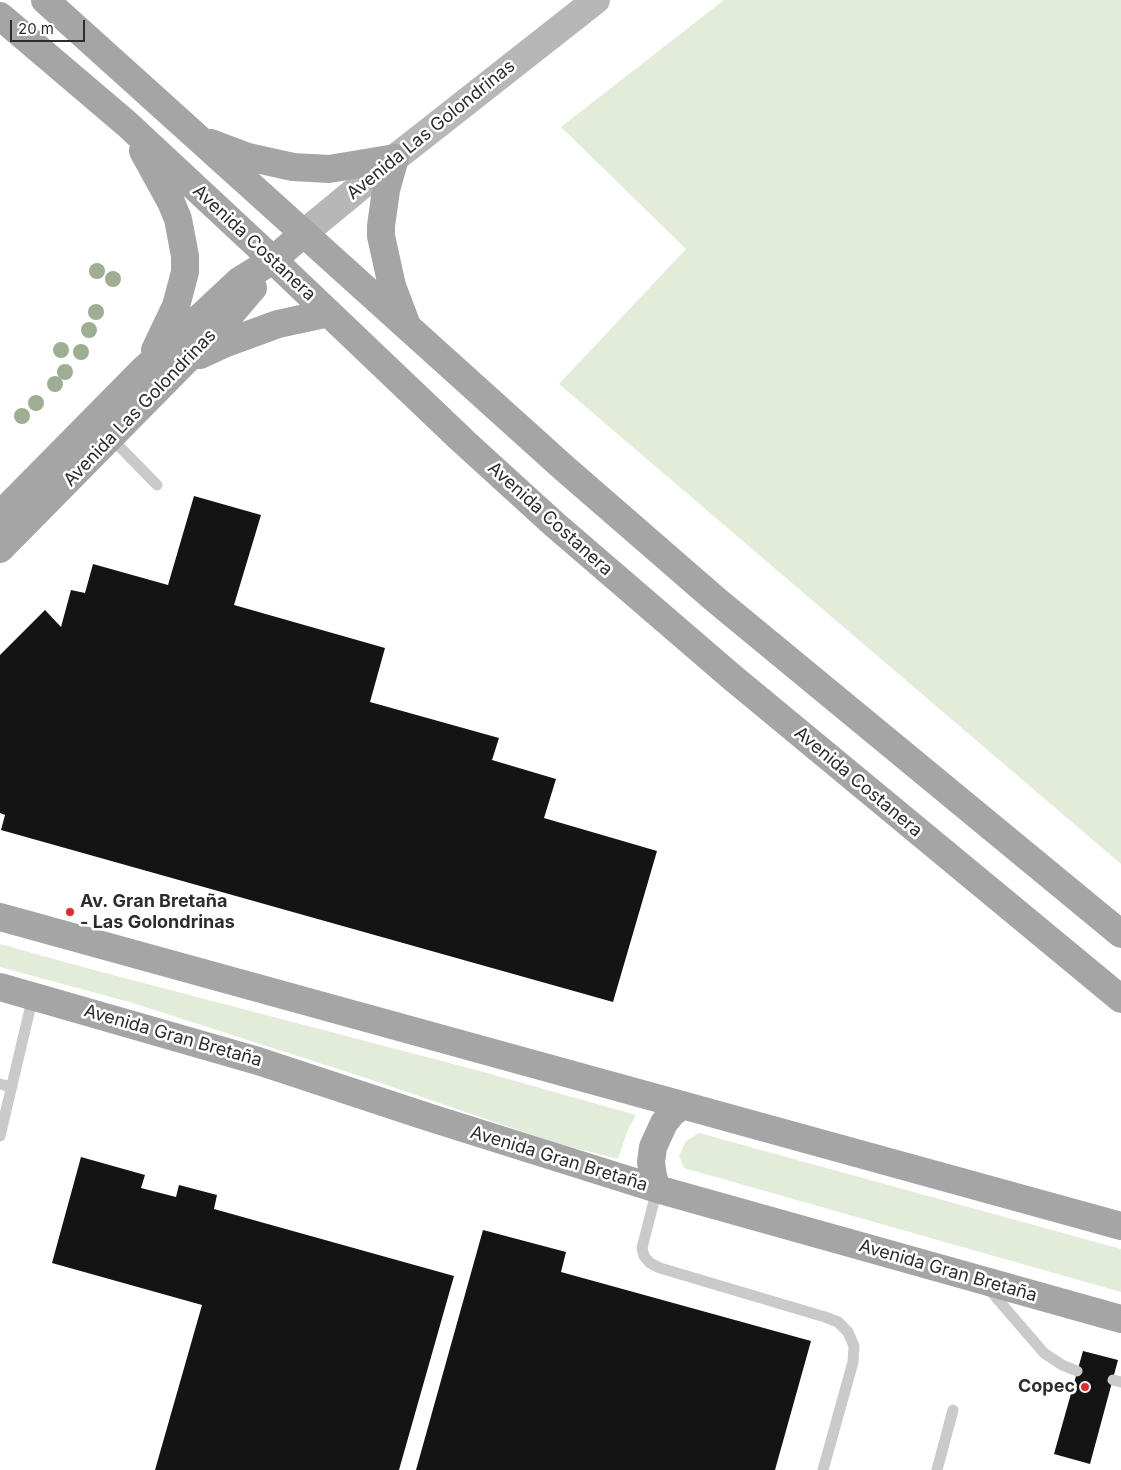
<!DOCTYPE html>
<meta charset="utf-8">
<style>
body{margin:0}
#map{position:relative;width:1121px;height:1470px;overflow:hidden;background:#fff;font-family:Inter,sans-serif}
canvas{display:block}
.scale{position:absolute;left:10px;top:20px;width:75px;height:22px;box-sizing:border-box;border:2px solid #2d2d2d;border-top:0;padding-left:6px;font-size:15px;line-height:18px;white-space:nowrap;color:#2d2d2d;-webkit-text-stroke:4px #fff;paint-order:stroke}
</style>
<div id="map">
<canvas width="1121" height="1470"></canvas>
<div class="scale">20 m</div>
</div>
<script>
const c = document.querySelector('canvas').getContext('2d');
c.lineJoin = 'round';
function fillPath(path, color) {
  c.fillStyle = color;
  c.fill(path, 'evenodd');
}
function poly(rows) {
  const path = new Path2D();
  for (const r of rows) {
    path.moveTo(r[0], r[1]);
    for (let i = 2; i < r.length; i += 2) path.lineTo(r[i], r[i + 1]);
  }
  return path;
}
function trace(path, color, width, dash) {
  c.strokeStyle = color;
  c.lineWidth = width;
  c.lineCap = dash ? 'butt' : 'round';
  c.setLineDash(dash || []);
  c.stroke(path);
}
function write(font, color, halo, rows, align = 'center') {
  c.font = font + ' Inter,sans-serif';
  c.lineWidth = 5;
  c.setLineDash([]);
  c.textBaseline = 'middle';
  c.strokeStyle = halo;
  c.fillStyle = color;
  for (const [text, x, y, turn = 0] of rows) {
    c.save();
    c.translate(x, y);
    c.rotate((+turn || 0) * Math.PI / 180);
    c.textAlign = isNaN(turn) ? turn : align;
    if (halo) c.strokeText(text, 0, 0);
    c.fillText(text, 0, 0);
    c.restore();
  }
}
fillPath(poly([
 [724,0,1121,0,1121,864,559,384,686,249,561,127],
 [0,944,90,969,476,1070,636,1115,627,1132,618,1159,556,1143,372,1080,133,1003,0,967],
 [699,1133,1121,1249,1121,1292,684,1168,679,1156,686,1141]
]), '#e2ecd9');
fillPath(poly([
 [194,496,261,515,234,605,385,648,370,702,499,738,492,760,556,779,544,818,657,851,613,1002,1,830,5,815,0,813,0,655,45,610,61,627,71,590,85,593,93,564,168,585],
 [81,1157,145,1175,141,1188,176,1197,179,1185,217,1195,214,1209,454,1276,399,1470,155,1470,202,1305,52,1263],
 [483,1230,566,1252,561,1272,811,1341,775,1470,416,1470],
 [1083,1351,1118,1360,1090,1464,1054,1454]
]), '#141414');
trace(poly([
 [111,438,157,485],
 [0,1084,12,1087],
 [0,1136,33,996],
 [657,1189,642,1248,644,1256,650,1263,660,1268,825,1317,838,1322,848,1332,854,1346,853,1362,823,1470],
 [987,1287,1044,1353,1062,1365,1077,1371],
 [1113,1380,1121,1382],
 [937,1470,953,1410]
]), '#cacaca', 11);
trace(poly([
 [304,233,395,158,596,0]
]), '#b7b7b7', 28);
trace(poly([
 [45,0,564,468,716,600,1121,934],
 [0,16,127,124,273,260,464,442,554,524,733,678,1121,999],
 [211,143,248,157,293,167,329,169,395,158,386,190,381,226,381,236,392,286,406,323],
 [143,151,171,202,178,219,185,256,185,272,176,306,155,350],
 [200,355,226,343,278,324,329,313],
 [0,515,141,372,209,309,239,281,273,260,304,233],
 [0,549,224,322,253,288],
 [0,917,1121,1226],
 [0,987,258,1061,431,1118,657,1189,1121,1319],
 [657,1189,653,1176,651,1162,653,1147,664,1123,672,1113,683,1105]
]), '#a5a5a5', 28);
c.fillStyle = '#9dae92';
for (const [x, y] of [
 [97,271],
 [113,279],
 [96,312],
 [89,330],
 [61,350],
 [81,352],
 [65,372],
 [55,384],
 [36,403],
 [22,416]
]) {
  c.beginPath();
  c.arc(x, y, 8, 0, 2 * Math.PI);
  c.fill();
}
for (const [x, y, r, color] of [
 [70,912,5,"#ef2429"],
 [1085,1387,5,"#ef2429"]
]) {
  const dot = new Path2D();
  dot.arc(x, y, r, 0, 2 * Math.PI);
  c.fillStyle = color;
  c.fill(dot);
  trace(dot, '#fff', 2);
}
write('18px', '#2d2d2d', '#fff', [
 ["Avenida Las Golondrinas",431,130,-39],
 ["Avenida Costanera",254,243,43],
 ["Avenida Las Golondrinas",140,408,-46],
 ["Avenida Costanera",550,519,42],
 ["Avenida Costanera",858,782,40],
 ["Avenida Gran Bretaña",173,1036,16],
 ["Avenida Gran Bretaña",559,1159,17],
 ["Avenida Gran Bretaña",948,1271,16]
]);
write('bold 18px', '#2d2d2d', '#fff', [
 ["Av. Gran Bretaña",80,902],
 ["- Las Golondrinas",80,923],
 ["Copec",1075,1387,"right"]
], 'left');
</script>
